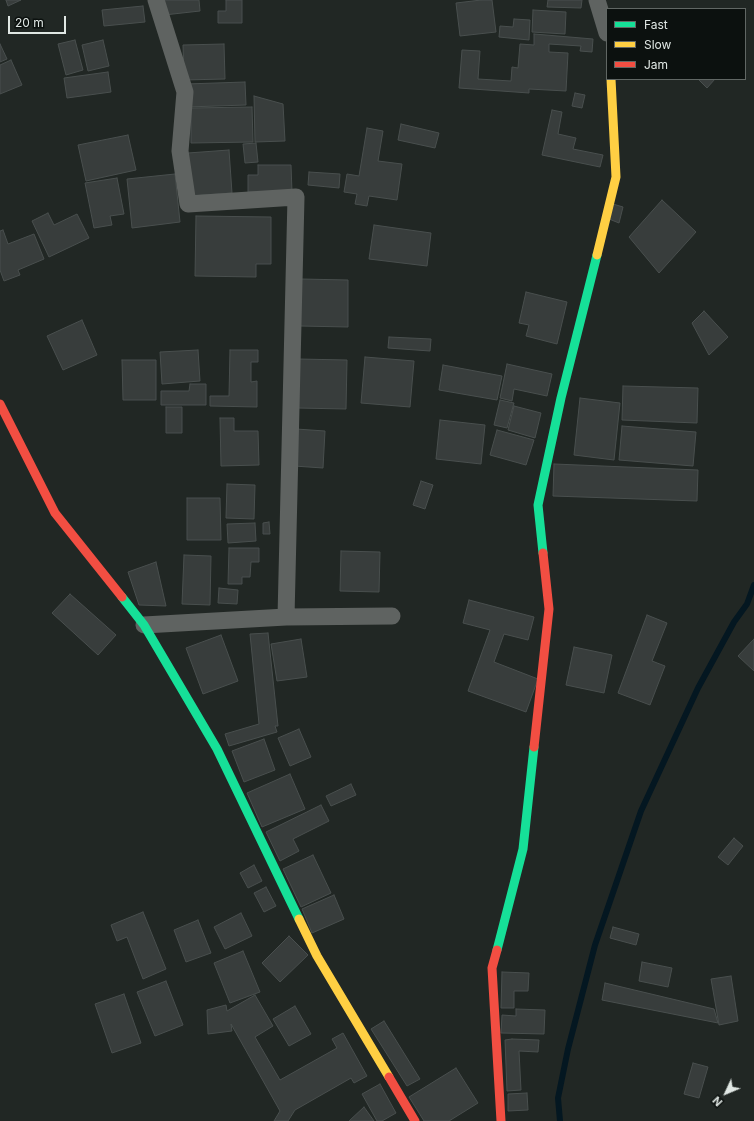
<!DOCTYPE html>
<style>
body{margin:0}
#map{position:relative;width:754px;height:1121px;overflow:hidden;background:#212724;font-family:Inter,sans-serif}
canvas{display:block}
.legend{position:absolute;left:606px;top:8px;width:140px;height:72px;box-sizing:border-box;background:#0c110f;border:1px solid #616764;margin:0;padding:5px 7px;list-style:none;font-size:12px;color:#e0e7e4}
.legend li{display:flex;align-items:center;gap:8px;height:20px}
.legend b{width:20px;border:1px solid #616764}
.north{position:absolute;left:706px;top:1073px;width:40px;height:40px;-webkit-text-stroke:3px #0c110f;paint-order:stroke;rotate:226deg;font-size:11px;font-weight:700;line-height:16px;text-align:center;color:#e0e7e4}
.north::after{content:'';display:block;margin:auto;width:14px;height:18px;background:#e0e7e4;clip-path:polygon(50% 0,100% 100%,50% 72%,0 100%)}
.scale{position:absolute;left:8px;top:16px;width:58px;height:18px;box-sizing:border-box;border:2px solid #e0e7e4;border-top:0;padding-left:5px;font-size:12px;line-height:14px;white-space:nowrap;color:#e0e7e4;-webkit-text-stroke:3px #0c110f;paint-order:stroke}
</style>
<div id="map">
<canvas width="754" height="1121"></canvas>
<ul class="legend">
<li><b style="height:5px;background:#16e098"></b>Fast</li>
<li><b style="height:5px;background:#ffcf43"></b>Slow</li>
<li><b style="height:5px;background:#f24e42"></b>Jam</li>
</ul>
<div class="north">N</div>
<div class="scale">20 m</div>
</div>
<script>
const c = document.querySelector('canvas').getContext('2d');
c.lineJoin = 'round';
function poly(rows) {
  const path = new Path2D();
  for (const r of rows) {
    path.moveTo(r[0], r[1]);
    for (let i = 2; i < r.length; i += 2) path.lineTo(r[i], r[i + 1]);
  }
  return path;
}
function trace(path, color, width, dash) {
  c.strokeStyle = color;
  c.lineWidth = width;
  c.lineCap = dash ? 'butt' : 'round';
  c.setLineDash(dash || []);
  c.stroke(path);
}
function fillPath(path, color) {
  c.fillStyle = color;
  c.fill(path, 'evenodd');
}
trace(poly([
 [560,1121,558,1098,568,1049,595,945,641,811,698,688,734,622,747,604,754,585]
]), '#041721', 6);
const building = poly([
 [6,0,21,0,8,6,6,0],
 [162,0,199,0,200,11,164,15,162,0],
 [226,0,242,0,242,23,218,23,218,11,226,11,226,0],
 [481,0,492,0,496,32,460,36,456,3,481,0],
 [548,0,582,0,581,8,547,7,548,0],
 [143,6,145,22,104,26,102,10,143,6],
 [533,10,566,12,565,34,532,32,533,10],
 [514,19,530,20,529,40,499,37,500,26,513,27,514,19],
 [534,34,593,39,592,52,580,51,581,46,549,44,549,52,568,53,566,91,529,89,529,93,459,88,462,50,480,51,478,79,511,81,512,67,518,68,520,44,534,45,534,34],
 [75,40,83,70,66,75,58,44,75,40],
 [103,40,109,66,88,71,82,45,103,40],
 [0,44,7,59,0,62,0,44],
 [224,44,225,79,184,80,183,45,224,44],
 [11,60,22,85,0,94,0,65,11,60],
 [108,72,111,92,67,98,64,78,108,72],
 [698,79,715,79,707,88,698,79],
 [245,82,246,105,187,107,186,84,245,82],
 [575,93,585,95,582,108,572,106,575,93],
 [254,96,283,104,285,141,255,142,254,96],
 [252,107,253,142,191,143,191,108,252,107],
 [552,110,562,112,558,134,576,138,573,149,603,155,600,167,542,155,552,110],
 [401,124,439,133,435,148,398,140,401,124],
 [367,128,383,131,378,161,402,164,397,200,369,196,367,206,355,204,357,194,344,192,347,174,359,176,367,128],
 [128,135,136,170,86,181,78,145,128,135],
 [256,143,258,162,245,163,243,144,256,143],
 [229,150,232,193,191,196,188,153,229,150],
 [258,165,291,165,292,192,248,192,248,175,258,175,258,165],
 [309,172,340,174,339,188,308,185,309,172],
 [175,174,180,222,132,228,127,179,175,174],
 [117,178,124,214,110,216,112,225,94,228,85,183,117,178],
 [662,200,696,232,659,273,629,237,662,200],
 [613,204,623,207,619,223,609,219,613,204],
 [48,213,54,225,77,214,89,238,49,257,32,221,48,213],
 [196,216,271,217,271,264,256,264,256,277,195,276,196,216],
 [374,225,431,233,427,266,369,259,374,225],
 [3,230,8,244,34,234,44,259,18,270,20,275,4,281,0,270,0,231,3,230],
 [301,279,348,280,348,327,300,326,301,279],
 [526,292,567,302,557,344,526,336,529,325,519,323,526,292],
 [704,311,728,337,709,355,692,323,704,311],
 [82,320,97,355,63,370,47,336,82,320],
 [389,337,431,339,430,351,388,348,389,337],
 [198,350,200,381,162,384,160,352,198,350],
 [230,350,258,350,258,362,251,362,251,382,257,381,257,407,210,406,210,396,229,396,230,350],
 [365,357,414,361,410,407,361,403,365,357],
 [298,359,347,360,346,409,297,408,298,359],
 [122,360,156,360,156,400,123,400,122,360],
 [507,364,552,374,547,396,514,389,512,401,500,398,507,364],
 [443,365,502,376,497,400,439,390,443,365],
 [190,384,206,384,206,405,161,405,161,391,189,391,190,384],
 [623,386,698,388,697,423,622,420,623,386],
 [580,398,620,403,614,460,574,455,580,398],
 [500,400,514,403,507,428,494,425,500,400],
 [514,406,541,413,535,438,508,430,514,406],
 [166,407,182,407,182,433,166,433,166,407],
 [220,418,234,418,234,431,258,431,259,465,221,466,220,418],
 [440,420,485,425,481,464,436,459,440,420],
 [622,426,696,432,693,466,619,460,622,426],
 [296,429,325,431,323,468,294,466,296,429],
 [497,430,534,440,526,465,490,455,497,430],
 [554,464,698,470,697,501,553,496,554,464],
 [421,481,433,485,425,509,413,505,421,481],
 [227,484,255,485,254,519,226,518,227,484],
 [187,498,220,498,221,540,187,540,187,498],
 [269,522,270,534,263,534,263,523,269,522],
 [255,523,256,541,228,543,227,524,255,523],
 [229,548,259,548,259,562,251,562,250,577,242,577,242,584,228,584,229,548],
 [341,551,380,552,379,592,340,591,341,551],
 [184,555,211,556,210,605,182,604,184,555],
 [156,562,166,606,139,605,128,572,156,562],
 [219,588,238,590,237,604,218,603,219,588],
 [70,594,116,635,98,655,52,613,70,594],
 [469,600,534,617,528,640,504,634,494,662,538,679,526,712,468,691,490,630,463,623,469,600],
 [647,615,667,623,652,661,665,666,650,705,618,693,647,615],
 [268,633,278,726,275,726,277,732,229,746,225,734,259,724,250,634,268,633],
 [221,635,238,681,203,694,186,648,221,635],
 [301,639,307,677,277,681,271,644,301,639],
 [754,639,754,671,738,656,754,639],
 [574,647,612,655,604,693,566,685,574,647],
 [299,729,311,757,290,766,278,738,299,729],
 [264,739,275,770,244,782,232,751,264,739],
 [290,774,305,809,262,827,247,793,290,774],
 [351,784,356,795,331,806,326,796,351,784],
 [321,805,329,821,293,839,299,851,280,861,266,832,321,805],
 [734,838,743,846,728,865,718,857,734,838],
 [313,855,331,893,301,907,283,869,313,855],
 [254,865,262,881,248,888,240,873,254,865],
 [266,887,276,906,264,912,254,893,266,887],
 [334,895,344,919,312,933,302,909,334,895],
 [143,912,166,969,143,979,127,937,117,941,111,925,143,912],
 [241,913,252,936,225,949,214,927,241,913],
 [198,920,211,953,186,962,174,930,198,920],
 [613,927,639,934,636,945,610,938,613,927],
 [289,936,308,955,280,982,262,963,289,936],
 [243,951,260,992,230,1003,214,963,243,951],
 [642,962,672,968,668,987,639,981,642,962],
 [502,972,529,973,528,991,514,991,514,1008,501,1008,502,972],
 [731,976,738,1021,719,1025,711,979,731,976],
 [166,981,183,1025,155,1036,137,992,166,981],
 [605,983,714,1009,718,1023,602,1000,605,983],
 [124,994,141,1043,112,1053,95,1004,124,994],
 [255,995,273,1026,255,1037,280,1080,337,1048,332,1039,343,1033,367,1076,354,1083,351,1078,295,1110,288,1121,274,1121,280,1111,231,1024,232,1031,208,1034,207,1010,226,1005,227,1011,255,995],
 [295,1006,311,1034,289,1046,273,1019,295,1006],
 [516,1009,545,1010,544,1034,501,1033,502,1015,516,1016,516,1009],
 [384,1021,420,1079,407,1086,371,1029,384,1021],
 [512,1039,539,1040,538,1052,519,1051,521,1090,507,1091,505,1040,512,1039],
 [693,1063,708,1067,699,1098,684,1094,693,1063],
 [456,1068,478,1103,449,1121,424,1121,409,1097,456,1068],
 [380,1084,396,1113,382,1121,377,1121,362,1094,380,1084],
 [527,1093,528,1110,508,1111,508,1094,527,1093],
 [364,1107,374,1121,349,1121,364,1107]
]);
fillPath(building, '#383d3c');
trace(building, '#494f4e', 1);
trace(poly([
 [156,0,185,92,180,151,188,204,296,197,286,617],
 [597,0,607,33],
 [144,625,286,617,392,616]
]), '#5f6361', 17);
trace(poly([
 [543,553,538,505,561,398,597,255],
 [122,597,144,625,217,749,299,919],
 [497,950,523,849,534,747]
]), '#16e098', 9);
trace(poly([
 [597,255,616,177,611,79],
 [299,919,317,956,389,1077]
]), '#ffcf43', 9);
trace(poly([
 [0,404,55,513,122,597],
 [534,747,549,609,543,553],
 [497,950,492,968,501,1121],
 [389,1077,415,1121]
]), '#f24e42', 9);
</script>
